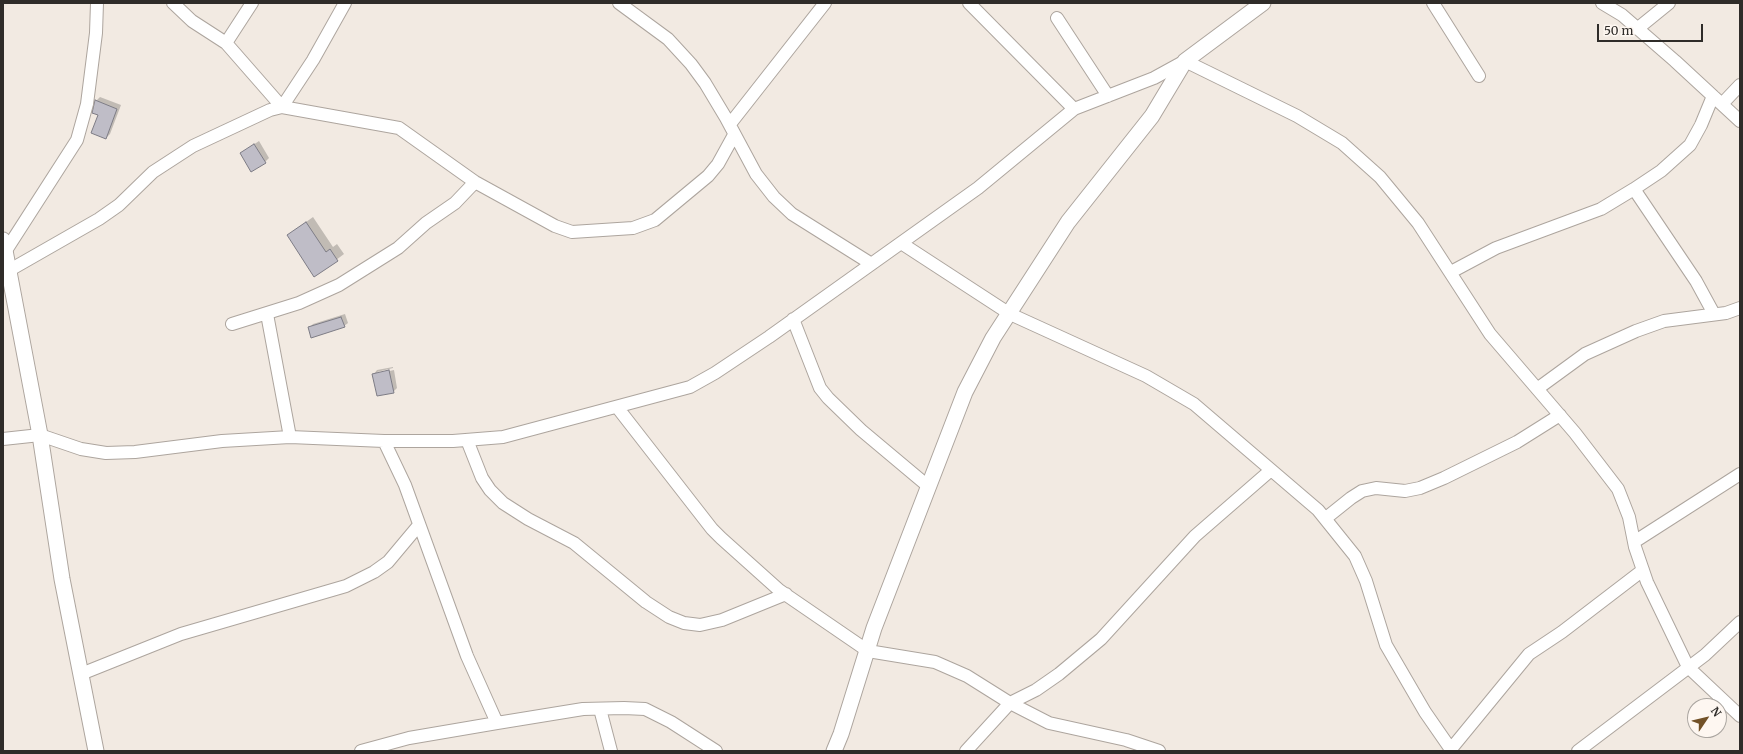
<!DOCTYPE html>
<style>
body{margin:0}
#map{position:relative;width:1743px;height:754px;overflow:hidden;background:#f2eae2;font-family:Merriweather,serif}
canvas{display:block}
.frame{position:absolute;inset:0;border:4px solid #2f2c29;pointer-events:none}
.north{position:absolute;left:1687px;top:698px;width:40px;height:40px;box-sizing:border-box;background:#fef7f1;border:1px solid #aba6a1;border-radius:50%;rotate:55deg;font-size:11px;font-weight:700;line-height:16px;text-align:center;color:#2f2c29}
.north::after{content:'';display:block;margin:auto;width:14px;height:18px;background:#725127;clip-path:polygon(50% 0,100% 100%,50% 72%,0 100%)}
.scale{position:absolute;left:1597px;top:24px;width:106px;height:18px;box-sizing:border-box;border:2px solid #2f2c29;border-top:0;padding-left:5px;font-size:12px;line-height:14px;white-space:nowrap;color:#2f2c29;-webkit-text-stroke:3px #fef7f1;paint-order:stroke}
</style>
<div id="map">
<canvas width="1743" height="754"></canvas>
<div class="frame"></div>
<div class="north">N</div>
<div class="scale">50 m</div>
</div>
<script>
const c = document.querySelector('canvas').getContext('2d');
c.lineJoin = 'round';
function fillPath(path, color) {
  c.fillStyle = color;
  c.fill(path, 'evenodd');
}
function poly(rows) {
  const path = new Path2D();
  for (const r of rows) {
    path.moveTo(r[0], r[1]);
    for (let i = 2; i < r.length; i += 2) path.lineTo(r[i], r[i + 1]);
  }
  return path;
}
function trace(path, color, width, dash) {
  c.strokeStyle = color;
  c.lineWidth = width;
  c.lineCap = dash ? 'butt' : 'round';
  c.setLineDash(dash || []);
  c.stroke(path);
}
fillPath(poly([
 [100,97,121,105,110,134,106,138,96,101],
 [259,141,269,158,265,162,241,153],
 [313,217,333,247,337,244,344,254,315,276,288,235],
 [345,314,348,323,344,326,309,328,313,324],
 [393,367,393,368,377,372,377,374,394,370,397,388,393,392,374,374,377,370]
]), '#0003');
const building = poly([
 [95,100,117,109,106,139,91,133,98,115,92,113,95,100],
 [254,144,266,163,251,172,240,153,254,144],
 [306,222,326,252,330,249,338,261,314,277,287,235,306,222],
 [341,317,345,327,311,338,308,327,341,317],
 [389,370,394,393,377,396,372,374,389,370]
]);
fillPath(building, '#bfbdc7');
trace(building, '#7d7c85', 1);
const minor = poly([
 [173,3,192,21,226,43,282,107],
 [619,3,668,39,691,64,705,83,726,118,756,174,774,197,792,214,870,263],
 [969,3,1074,109],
 [1433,3,1479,76],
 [1602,3,1622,15,1675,61,1740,121],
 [1057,18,1108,96],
 [1637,29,1669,3],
 [226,43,252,3],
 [1722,104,1740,85],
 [282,107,313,60,345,3],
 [730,124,825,3],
 [1634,189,1696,281,1714,314],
 [901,243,1010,314,1146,376,1194,404,1318,510,1355,556,1366,581,1386,645,1425,712,1452,751],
 [5,252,77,140,87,104,96,33,97,3],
 [8,271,99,219,119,205,153,172,193,146,270,110,282,107,399,128,475,182,555,226,572,232,633,228,655,220,708,176,718,164,734,135],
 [1451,272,1496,248,1601,209,1634,189,1661,171,1690,145,1701,125,1713,96],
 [267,314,290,437],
 [793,319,820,388,828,398,861,430,929,487],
 [232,324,299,303,339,285,398,248,426,223,455,203,475,182],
 [1537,389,1585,354,1636,331,1664,321,1726,313,1740,308],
 [617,407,712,529,721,538,779,590,868,651,935,662,967,676,1010,703,1049,723,1126,740,1159,751],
 [3,439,40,435,81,449,106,453,135,452,222,441,290,437,384,441,453,441,503,437,690,387,715,373,769,337,978,188,1074,109,1154,78,1185,61,1297,116,1342,143,1380,177,1418,223,1490,334,1575,433,1618,489,1629,517,1635,547,1647,582,1688,667,1740,716],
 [467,440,482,478,490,490,503,503,528,519,574,543,646,602,669,617,684,623,700,625,722,620,786,594],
 [384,441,405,485,467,656,497,723],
 [1326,518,1351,498,1362,491,1376,488,1405,491,1420,488,1444,478,1517,442,1560,415],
 [1634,542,1740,474],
 [81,674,181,634,346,586,374,572,388,562,419,525],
 [600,709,611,751],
 [1451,749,1529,654,1562,632,1643,570],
 [361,751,409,738,497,723,583,709,624,708,645,709,671,722,716,751],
 [966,751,1010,703,1036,690,1059,674,1101,639,1195,536,1271,470],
 [1578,751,1705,655,1740,622]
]);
const tertiary = poly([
 [3,240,40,435,62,579,96,751],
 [834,751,841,734,874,628,965,392,993,338,1068,222,1152,116,1185,61,1263,3]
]);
trace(minor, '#ada59e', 14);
trace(tertiary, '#ada59e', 17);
trace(minor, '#fff', 12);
trace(tertiary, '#fff', 15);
</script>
